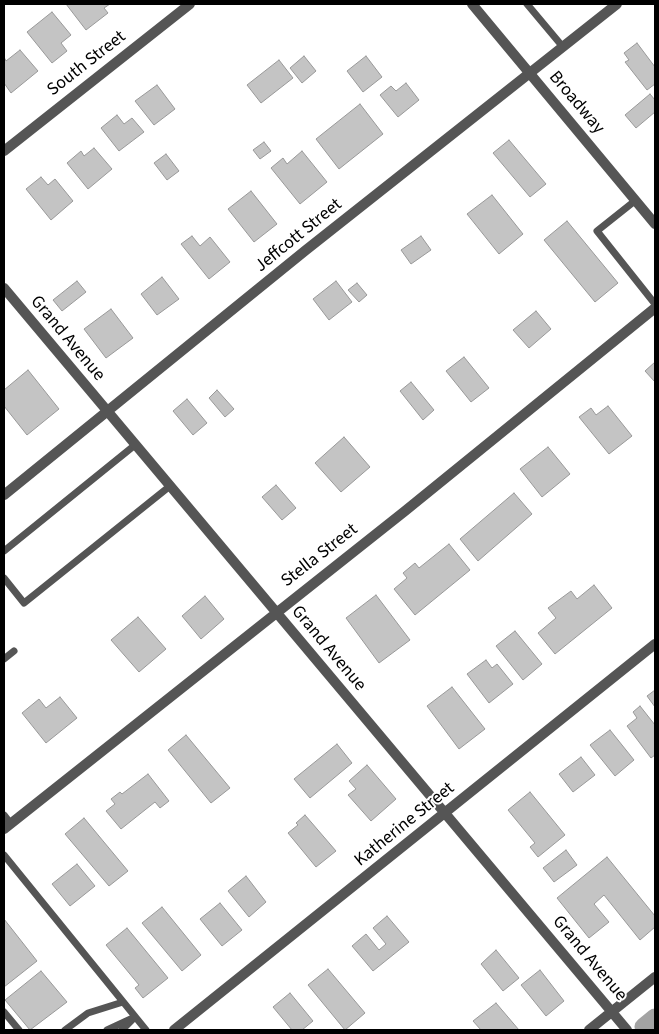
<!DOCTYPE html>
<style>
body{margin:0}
#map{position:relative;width:659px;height:1034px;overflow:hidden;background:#fff;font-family:"Source Sans 3",sans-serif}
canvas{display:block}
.frame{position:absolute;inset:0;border:5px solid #000;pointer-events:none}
</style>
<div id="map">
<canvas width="659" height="1034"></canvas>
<div class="frame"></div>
</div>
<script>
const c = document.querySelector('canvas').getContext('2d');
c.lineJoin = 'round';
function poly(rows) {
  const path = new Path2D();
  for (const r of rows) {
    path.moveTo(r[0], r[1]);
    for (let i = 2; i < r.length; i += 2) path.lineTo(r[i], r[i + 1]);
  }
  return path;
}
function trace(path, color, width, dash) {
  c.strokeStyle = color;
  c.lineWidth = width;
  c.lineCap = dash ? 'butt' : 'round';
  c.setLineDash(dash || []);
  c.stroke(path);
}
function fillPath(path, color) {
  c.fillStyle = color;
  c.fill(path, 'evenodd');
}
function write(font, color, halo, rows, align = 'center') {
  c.font = font + ' "Source Sans 3",sans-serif';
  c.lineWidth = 4;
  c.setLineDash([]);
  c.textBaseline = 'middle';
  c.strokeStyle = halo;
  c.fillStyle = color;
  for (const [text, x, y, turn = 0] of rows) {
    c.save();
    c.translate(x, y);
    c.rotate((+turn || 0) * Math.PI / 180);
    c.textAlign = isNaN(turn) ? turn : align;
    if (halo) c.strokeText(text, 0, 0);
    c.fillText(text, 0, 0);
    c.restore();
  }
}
trace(poly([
 [644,1027,655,1018]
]), '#a3a3a3', 19);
const building = poly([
 [66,4,110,4,104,8,108,13,86,30,66,4],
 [52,12,71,35,61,43,67,51,52,63,27,32,52,12],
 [637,43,655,67,655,84,647,90,625,62,629,60,624,53,637,43],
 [20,50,38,71,11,93,4,83,4,57,6,61,20,50],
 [304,56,316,71,302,83,290,68,304,56],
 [366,56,382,77,363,92,347,71,366,56],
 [279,60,293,78,261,103,247,85,279,60],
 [406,83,419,100,398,117,380,95,391,86,396,91,406,83],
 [157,85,175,109,154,125,135,101,157,85],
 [650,94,655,100,655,112,636,128,625,115,650,94],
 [360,104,383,134,339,169,316,139,360,104],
 [117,115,124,124,132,118,144,132,119,151,101,128,117,115],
 [509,140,546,184,530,197,493,153,509,140],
 [264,142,271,151,260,159,253,150,264,142],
 [94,148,112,169,88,189,67,163,81,151,84,156,94,148],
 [302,151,327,182,300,204,271,168,283,158,287,164,302,151],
 [166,154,179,171,167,180,154,163,166,154],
 [41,177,48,185,55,179,73,201,51,220,26,189,41,177],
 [251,191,277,224,254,242,228,209,251,191],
 [492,195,523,234,499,254,467,214,492,195],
 [567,221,618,283,595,302,544,240,567,221],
 [192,236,200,246,210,237,230,262,209,279,181,244,192,236],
 [421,236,431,250,411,264,401,250,421,236],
 [162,277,179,299,157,315,141,294,162,277],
 [77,281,86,292,62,311,53,300,77,281],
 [336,281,352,302,329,320,313,299,336,281],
 [357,283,367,295,359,302,348,290,357,283],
 [111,309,133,338,106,358,84,329,111,309],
 [536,311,551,329,529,348,513,330,536,311],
 [464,357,489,388,471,402,446,371,464,357],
 [655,362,655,382,645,371,655,362],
 [28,370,59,409,27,435,4,406,4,390,28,370],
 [411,382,434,410,423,420,400,391,411,382],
 [217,390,234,409,225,417,209,398,217,390],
 [187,399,207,423,193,435,173,411,187,399],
 [608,406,632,436,609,454,579,417,591,408,596,415,608,406],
 [344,437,370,467,341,492,315,463,344,437],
 [548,447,570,474,542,497,520,469,548,447],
 [276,485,296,508,282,520,262,497,276,485],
 [514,493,532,514,478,561,460,539,514,493],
 [449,544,470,570,415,615,394,589,407,578,403,573,415,563,419,568,449,544],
 [594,585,612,608,555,654,538,633,556,618,548,608,571,591,577,599,594,585],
 [376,595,410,640,379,663,346,618,376,595],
 [205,596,224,619,201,639,182,616,205,596],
 [138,617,166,649,139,672,111,640,138,617],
 [515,631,542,664,523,680,496,646,515,631],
 [486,660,492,668,497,664,513,684,489,703,467,674,486,660],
 [452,687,485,729,459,749,427,706,452,687],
 [655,690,655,707,647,696,655,690],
 [60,697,77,718,46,743,22,713,39,699,46,708,60,697],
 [640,706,655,725,655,755,651,758,627,726,637,718,633,712,640,706],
 [610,730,634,760,615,776,590,745,610,730],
 [186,735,230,788,211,803,168,750,186,735],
 [337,744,352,763,310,798,294,779,337,744],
 [581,757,595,775,573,792,559,774,581,757],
 [367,765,396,799,371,821,348,795,356,789,349,781,367,765],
 [148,774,169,801,160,808,155,802,121,829,106,811,115,804,111,799,120,792,122,794,148,774],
 [530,792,565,835,538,857,530,847,535,843,508,810,530,792],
 [305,815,336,851,316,867,288,833,298,825,296,823,305,815],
 [84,818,128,871,109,886,65,834,84,818],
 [566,850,577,865,554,882,543,868,566,850],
 [607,857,655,916,655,927,640,940,604,895,594,904,609,922,589,938,557,898,607,857],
 [77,864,95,886,70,906,52,884,77,864],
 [246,876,266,902,249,917,228,891,246,876],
 [220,903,242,930,222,946,200,919,220,903],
 [162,907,201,955,182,971,142,923,162,907],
 [387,916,409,942,373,971,352,946,366,934,379,950,386,944,373,928,387,916],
 [4,919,37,961,4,987,4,919],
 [127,928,168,978,143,998,135,988,139,985,106,945,127,928],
 [496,950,519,978,503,991,481,964,496,950],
 [328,969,365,1013,345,1030,308,985,328,969],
 [540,970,564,1001,546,1016,521,985,540,970],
 [41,971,67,1002,30,1030,5,1000,41,971],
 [290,993,313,1021,302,1030,292,1030,273,1007,290,993],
 [496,1003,519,1030,481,1030,473,1021,496,1003]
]);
fillPath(building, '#c4c4c4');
trace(building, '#999', 1);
trace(poly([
 [527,4,563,47],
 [636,200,597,231,655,304],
 [4,551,135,445],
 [4,578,24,603,170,486],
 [4,659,14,651],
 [4,815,11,824],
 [4,855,146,1030],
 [4,1012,19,1030],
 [65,1030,88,1013,123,1002],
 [107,1030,135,1017],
 [122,1030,132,1020]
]), '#555', 7);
trace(poly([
 [4,151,190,4],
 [4,288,627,1030],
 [4,495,306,250,617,4],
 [4,829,405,511,655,308],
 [174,1030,655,644],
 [589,1030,655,977]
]), '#555', 10);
trace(poly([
 [472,4,655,224]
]), '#555', 10);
write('18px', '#000', '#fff', [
 ["South Street",87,64,-38],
 ["Broadway",576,103,50],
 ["Jeffcott Street",299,236,-39],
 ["Grand Avenue",67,339,50],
 ["Stella Street",320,556,-38],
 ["Grand Avenue",328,649,50],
 ["Katherine Street",405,825,-39],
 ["Grand Avenue",589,959,50]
]);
</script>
